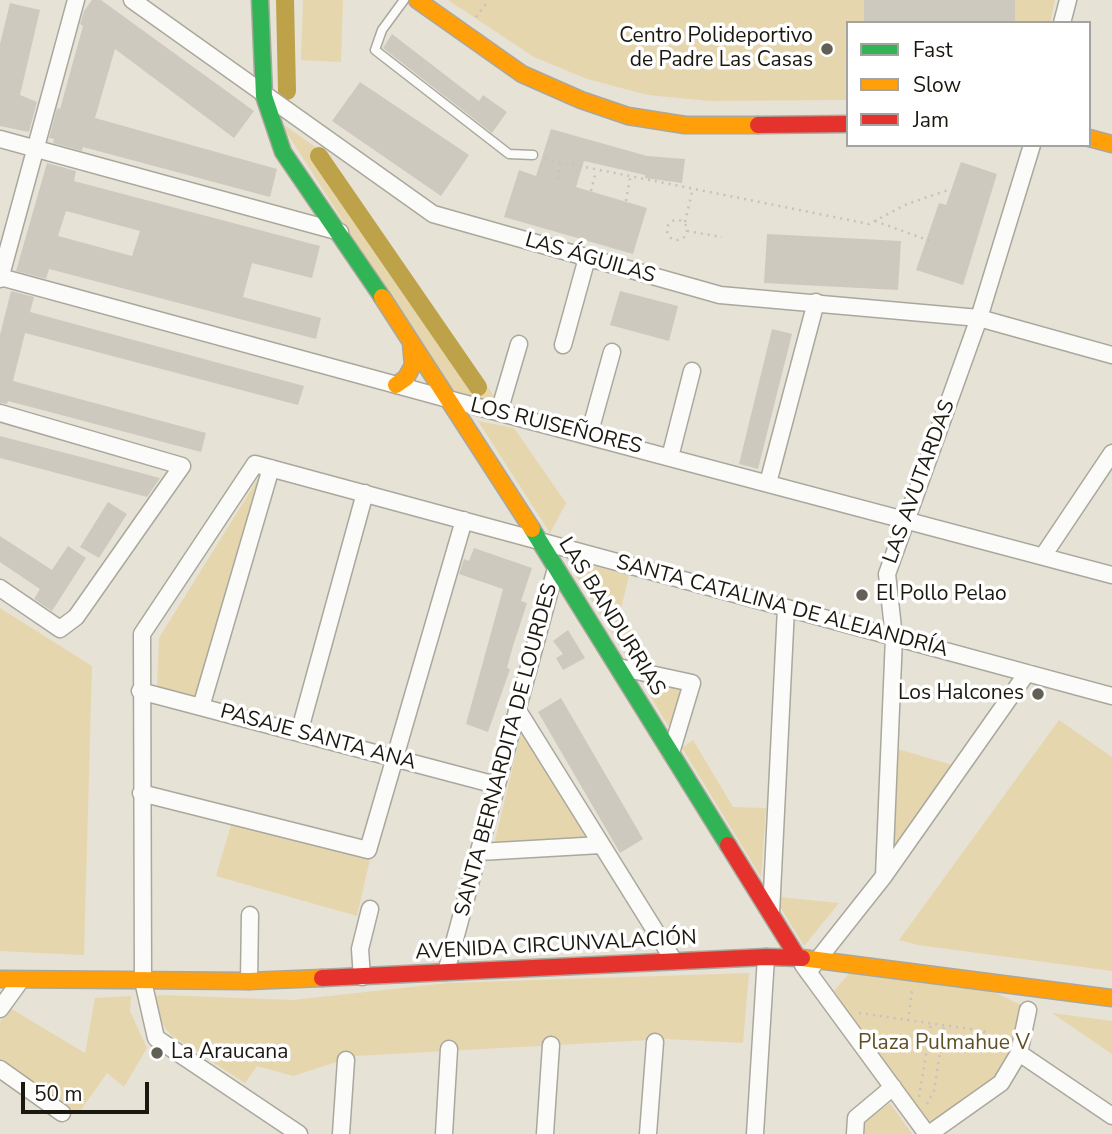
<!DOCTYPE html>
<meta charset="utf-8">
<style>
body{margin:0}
#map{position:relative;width:1112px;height:1134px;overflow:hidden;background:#e7e2d6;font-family:"Nunito Sans",sans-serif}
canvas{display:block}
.legend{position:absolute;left:846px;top:21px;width:245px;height:126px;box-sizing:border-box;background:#fff;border:2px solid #a4a39f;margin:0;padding:9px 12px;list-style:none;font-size:21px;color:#1b180f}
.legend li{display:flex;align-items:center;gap:14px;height:35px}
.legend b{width:35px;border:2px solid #a4a39f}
.scale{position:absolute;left:21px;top:1082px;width:128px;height:32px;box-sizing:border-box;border:4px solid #1b180f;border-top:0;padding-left:9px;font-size:21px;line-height:24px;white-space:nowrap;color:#1b180f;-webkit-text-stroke:5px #fff;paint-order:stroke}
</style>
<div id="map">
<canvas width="1112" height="1134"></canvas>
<ul class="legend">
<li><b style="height:9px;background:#30b455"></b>Fast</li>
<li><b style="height:9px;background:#ff9f0a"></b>Slow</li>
<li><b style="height:9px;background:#e5322d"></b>Jam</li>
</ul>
<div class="scale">50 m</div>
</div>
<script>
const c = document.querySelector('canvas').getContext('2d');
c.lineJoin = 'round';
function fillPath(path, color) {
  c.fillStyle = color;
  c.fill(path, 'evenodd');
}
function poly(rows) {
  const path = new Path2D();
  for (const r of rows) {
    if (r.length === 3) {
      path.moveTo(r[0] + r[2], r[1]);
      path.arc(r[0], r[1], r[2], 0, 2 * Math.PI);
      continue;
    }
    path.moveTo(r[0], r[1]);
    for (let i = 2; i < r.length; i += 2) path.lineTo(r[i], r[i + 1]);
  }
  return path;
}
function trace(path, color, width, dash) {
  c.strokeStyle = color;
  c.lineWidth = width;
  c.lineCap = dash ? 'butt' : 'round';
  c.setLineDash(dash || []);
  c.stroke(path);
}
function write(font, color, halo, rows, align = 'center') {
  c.font = font + ' "Nunito Sans",sans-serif';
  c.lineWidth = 7;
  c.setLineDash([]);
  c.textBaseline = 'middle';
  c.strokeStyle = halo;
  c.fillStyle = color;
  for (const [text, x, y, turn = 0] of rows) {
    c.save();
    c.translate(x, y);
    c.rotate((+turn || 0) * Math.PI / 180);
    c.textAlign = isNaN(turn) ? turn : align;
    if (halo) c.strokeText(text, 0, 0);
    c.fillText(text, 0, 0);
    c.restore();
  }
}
fillPath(poly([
 [303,0,343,0,341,62,301,60],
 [448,0,1055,0,1050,23,848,23,848,100,709,101,648,95,587,79,534,57],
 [280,122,328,156,494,396,492,404,452,393],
 [478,421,514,428,566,503,550,533],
 [261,474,198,699,157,690,159,638],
 [566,559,629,575,620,613,653,668,630,662],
 [0,608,92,666,84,955,0,951],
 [638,676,687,690,672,732],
 [1059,720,1112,757,1112,971,918,945,899,940],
 [522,729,589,838,494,844],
 [693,740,733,807,766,808,761,877,682,748],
 [898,749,952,765,897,844,893,845],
 [233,818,371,855,357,916,216,876],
 [779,897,839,903,804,946,779,905],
 [852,970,986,988,1025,1007,1010,1067,928,1131,834,991],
 [749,973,743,1043,667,1039,355,1056,293,1076,257,1066,245,1083,172,1036,165,1028,149,998,161,995,293,1000,447,983],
 [131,996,130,1011,147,1048,124,1087,107,1073,78,1114,0,1061,0,1022,10,1008,85,1053,95,998],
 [1052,1013,1112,1021,1112,1054],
 [890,1103,912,1134,863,1134,864,1122]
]), '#e6d6ae');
trace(poly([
 [285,0,287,91],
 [319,156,478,387]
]), '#bda249', 18);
fillPath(poly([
 [92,0,101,0,254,111,234,138,115,49,95,118,277,169,270,197,83,147,82,151,53,143,54,139,49,138,57,108,60,109,83,26,80,24,84,11],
 [864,0,1015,0,1015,23,864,23],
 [10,3,40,10,20,95,37,102,29,132,0,126,0,44],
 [392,34,479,101,483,95,507,112,492,133,383,48],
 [360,82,469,155,441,196,332,121],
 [551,129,647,156,685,159,682,183,645,178,645,175,584,161,576,187,647,208,633,254,504,217,519,170,536,176],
 [961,162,997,174,963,285,916,270,939,203,946,205],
 [47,163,76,171,74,181,320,246,312,278,252,263,243,297,321,318,316,339,49,269,46,279,16,271],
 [66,211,140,231,132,256,58,236],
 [767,234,901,241,898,290,764,283],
 [11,291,34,297,30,312,304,386,298,405,25,333,13,381,206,433,201,452,8,401,7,404,0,403,0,335],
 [620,291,678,306,669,341,610,325],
 [772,329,792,334,758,469,739,464],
 [0,436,81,457,160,478,147,497,0,458],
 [108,502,127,514,99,558,80,547],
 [0,536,52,570,68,546,86,558,52,611,34,599,40,589,0,562],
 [474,548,532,568,521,601,527,603,513,646,507,668,510,669,488,732,466,724,503,589,459,574,464,559,469,561],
 [568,630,585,658,563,670,556,658,563,654,553,641],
 [561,698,643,839,620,853,538,712]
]), '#cdc9bf');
const lane = poly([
 [404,0,382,30,375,50,509,154,533,155]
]);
const street = poly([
 [132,0,433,214,720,295,979,318,1112,355],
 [1062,23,1068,0],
 [0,139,340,232],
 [0,277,448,399,1112,575],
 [0,279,76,0],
 [563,345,587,258],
 [499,412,519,344],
 [0,413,182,466,76,617,60,629,0,588],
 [589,435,612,352],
 [670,457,692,371],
 [768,483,816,302],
 [1043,556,1112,453],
 [618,667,692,683,671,753],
 [140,691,496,785],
 [201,707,271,468],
 [517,709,674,961],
 [299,733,365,493],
 [141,793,368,850,464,520],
 [479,852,601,845],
 [884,876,1027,673],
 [771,913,786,608],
 [803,965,927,1134],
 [446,972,556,568],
 [808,972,884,876,894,637,887,574,979,318,1032,145],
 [362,977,360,949,370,909],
 [249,981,250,915],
 [0,1009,21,980],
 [1019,1053,1112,1116],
 [0,1069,62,1113],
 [299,1134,156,1038,143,981,142,634,255,464,1112,696],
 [341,1134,346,1060],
 [444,1134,449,1049],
 [545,1134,551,1045],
 [648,1134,655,1042],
 [755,1134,766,957],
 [855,1134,856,1118,893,1087],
 [929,1134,1001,1083,1019,1053,1028,1010]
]);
const fast = poly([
 [260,0,264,96,283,152,382,297],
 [532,529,728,845]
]);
const slow = poly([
 [417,0,522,74,581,100,628,116,685,125,758,125],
 [1089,138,1112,144],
 [382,297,532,529],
 [396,385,406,378,413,365,411,343],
 [802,958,1112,998],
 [0,979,249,981,322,978]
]);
const jam = poly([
 [758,125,848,124],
 [728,845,798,958],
 [322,978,766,957,802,958]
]);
trace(lane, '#aaa79d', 11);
trace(street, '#aaa79d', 19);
trace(fast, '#aaa79d', 19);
trace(slow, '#aaa79d', 19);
trace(jam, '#aaa79d', 19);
trace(poly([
 [476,17,489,0],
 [545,159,869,224,907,204,951,189],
 [558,179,560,164],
 [591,191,596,171],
 [626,201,630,178],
 [677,230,10],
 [875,221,933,242,938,249],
 [685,222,693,188],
 [687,231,722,237],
 [859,1013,983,1031,1004,1043],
 [908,1021,912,990],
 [919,1097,931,1024],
 [927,1104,934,1091,944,1026]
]), '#c5c3bf', 2.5, [2, 5]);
trace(lane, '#fbfbf9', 8);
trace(street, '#fbfbf9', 16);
trace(fast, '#30b455', 16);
trace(slow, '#ff9f0a', 16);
trace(jam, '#e5322d', 16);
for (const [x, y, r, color] of [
 [827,49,7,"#625f55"],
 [862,595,7,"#625f55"],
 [1038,694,7,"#625f55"],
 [157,1053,7,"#625f55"]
]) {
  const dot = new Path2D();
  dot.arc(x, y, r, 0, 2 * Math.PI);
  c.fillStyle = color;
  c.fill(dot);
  trace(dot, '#fff', 2.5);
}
write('21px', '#1b180f', '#fff', [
 ["Centro Polideportivo",813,37],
 ["de Padre Las Casas",813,61],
 ["El Pollo Pelao",876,595,"left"],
 ["Los Halcones",1024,694],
 ["La Araucana",171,1053,"left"]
], 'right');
write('21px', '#1b180f', '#fff', [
 ["LAS ÁGUILAS",590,259,16],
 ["LOS RUISEÑORES",556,427,14],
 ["LAS AVUTARDAS",920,482,-70],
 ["SANTA CATALINA DE ALEJANDRÍA",782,607,15],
 ["LAS BANDURRIAS",611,617,58],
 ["PASAJE SANTA ANA",318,738,15],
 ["SANTA BERNARDITA DE LOURDES",507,750,-75],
 ["AVENIDA CIRCUNVALACIÓN",556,946,-3]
]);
write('21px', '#5f4f25', '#fff', [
 ["Plaza Pulmahue V",944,1044]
]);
</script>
